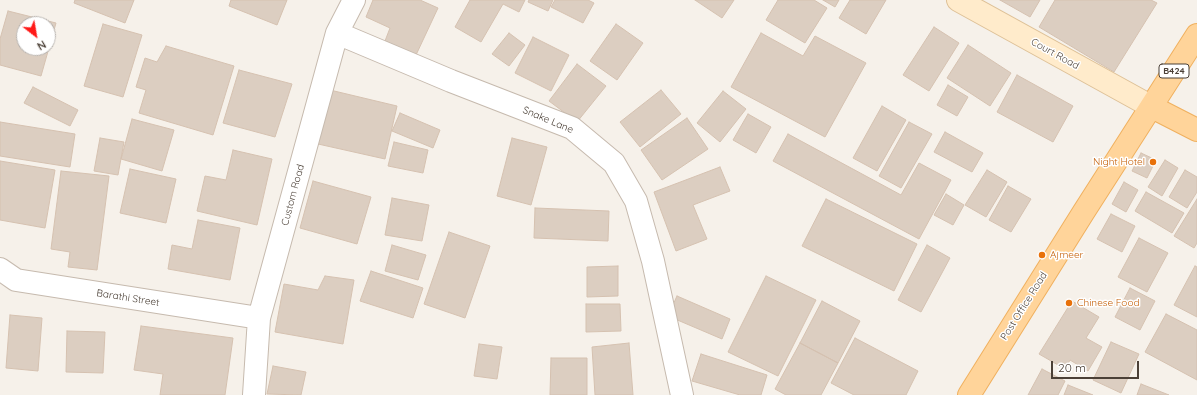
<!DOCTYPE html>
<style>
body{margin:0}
#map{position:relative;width:1197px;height:395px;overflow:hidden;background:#f6f1ea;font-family:Quicksand,sans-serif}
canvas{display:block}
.north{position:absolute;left:16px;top:16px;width:40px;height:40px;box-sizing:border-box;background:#fff;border:1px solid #b7b3af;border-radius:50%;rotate:149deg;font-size:11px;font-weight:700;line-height:16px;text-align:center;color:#4b4037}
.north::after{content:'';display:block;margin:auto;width:14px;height:18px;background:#ff1a18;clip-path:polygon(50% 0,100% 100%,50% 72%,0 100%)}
.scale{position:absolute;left:1051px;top:361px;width:88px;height:18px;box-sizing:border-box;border:2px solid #4b4037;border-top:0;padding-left:5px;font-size:12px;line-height:14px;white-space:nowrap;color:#4b4037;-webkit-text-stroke:3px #fff;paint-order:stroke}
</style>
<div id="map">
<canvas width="1197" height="395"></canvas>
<div class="north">N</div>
<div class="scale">20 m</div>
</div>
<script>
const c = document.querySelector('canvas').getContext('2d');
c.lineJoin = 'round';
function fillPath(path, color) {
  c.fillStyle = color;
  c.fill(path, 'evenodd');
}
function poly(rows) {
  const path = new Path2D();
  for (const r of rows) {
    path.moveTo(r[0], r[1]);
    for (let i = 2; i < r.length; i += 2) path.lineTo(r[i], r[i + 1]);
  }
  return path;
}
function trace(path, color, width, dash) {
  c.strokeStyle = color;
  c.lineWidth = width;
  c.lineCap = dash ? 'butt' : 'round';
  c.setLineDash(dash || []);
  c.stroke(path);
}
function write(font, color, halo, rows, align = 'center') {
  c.font = font + ' Quicksand,sans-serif';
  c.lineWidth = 3;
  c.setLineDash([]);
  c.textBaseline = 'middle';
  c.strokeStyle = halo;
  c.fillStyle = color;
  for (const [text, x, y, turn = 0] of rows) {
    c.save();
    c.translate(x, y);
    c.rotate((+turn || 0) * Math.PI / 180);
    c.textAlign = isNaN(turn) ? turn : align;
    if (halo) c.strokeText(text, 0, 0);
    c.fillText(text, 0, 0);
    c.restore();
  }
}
const building = poly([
 [75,0,134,0,125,23,74,3,75,0],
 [231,0,287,0,277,25,229,6,231,0],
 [373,0,420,0,438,8,416,55,385,41,390,28,366,17,373,0],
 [470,0,525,0,519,12,503,4,481,42,455,27,470,0],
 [529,0,553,0,548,11,528,2,529,0],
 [555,0,588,0,594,3,583,23,551,7,555,0],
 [695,0,734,0,722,18,695,0],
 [778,0,814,0,827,8,805,43,766,20,778,0],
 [823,0,839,0,835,7,823,0],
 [850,0,886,0,866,34,839,18,850,0],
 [1000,0,1040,0,1030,17,1000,0],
 [1055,0,1151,0,1157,3,1114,72,1039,27,1055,0],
 [8,11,56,23,41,76,0,65,0,39,8,11],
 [24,24,48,24,48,48,24,48,24,24],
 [103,24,142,35,123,97,84,86,103,24],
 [616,24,643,43,617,80,590,61,616,24],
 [934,27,959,43,929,91,903,75,934,27],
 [509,33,525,45,509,66,492,54,509,33],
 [761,33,803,56,815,36,866,63,825,137,731,87,761,33],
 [533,37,569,55,551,91,515,73,533,37],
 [968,45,1011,73,990,106,947,78,968,45],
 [166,46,234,66,213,135,139,113,146,90,136,87,145,58,157,62,166,46],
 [577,64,606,86,577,122,549,101,577,64],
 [239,70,292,84,275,137,223,123,239,70],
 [1017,75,1073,106,1053,142,997,112,1017,75],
 [948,85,968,97,957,116,937,105,948,85],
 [33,87,78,110,70,126,24,103,33,87],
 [330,90,397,106,385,159,318,144,330,90],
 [661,90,681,114,640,147,620,122,661,90],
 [723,91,746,109,720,142,697,123,723,91],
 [882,106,906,120,877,171,853,158,882,106],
 [400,113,440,130,433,148,392,131,400,113],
 [748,114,771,127,756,153,733,140,748,114],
 [687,118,708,149,662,180,641,150,687,118],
 [132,119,174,130,162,171,121,159,132,119],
 [0,122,75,134,70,167,0,156,0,122],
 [909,122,932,134,901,188,879,176,909,122],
 [945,132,983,153,972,172,934,152,945,132],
 [788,134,901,195,919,163,951,180,919,239,773,161,788,134],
 [100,138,124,142,118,175,94,171,100,138],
 [512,138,547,147,531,205,497,196,512,138],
 [394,142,428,150,423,173,388,166,394,142],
 [233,150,272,159,257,225,197,211,205,176,226,180,233,150],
 [1141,153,1156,160,1147,178,1132,171,1141,153],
 [1165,160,1178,168,1162,196,1148,187,1165,160],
 [0,161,55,170,45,228,0,220,0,161],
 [720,167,730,191,693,205,707,239,676,251,654,192,720,167],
 [130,169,176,179,166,223,120,213,130,169],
 [987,170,1007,182,986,217,965,205,987,170],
 [1185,170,1197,177,1197,192,1187,208,1169,197,1185,170],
 [61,171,109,176,97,270,68,267,70,252,51,249,61,171],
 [313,181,371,197,357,244,300,228,313,181],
 [1124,182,1138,190,1126,212,1112,204,1124,182],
 [1008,186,1031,199,1011,232,989,220,1008,186],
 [1146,192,1184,213,1172,233,1135,211,1146,192],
 [946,194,964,205,953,225,934,215,946,194],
 [392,198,429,205,422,241,385,235,392,198],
 [826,199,917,244,894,291,802,246,826,199],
 [1197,199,1197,243,1194,248,1174,236,1197,199],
 [535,208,609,211,608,241,534,238,535,208],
 [1111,214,1135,226,1122,252,1097,239,1111,214],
 [198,220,240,228,230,280,168,269,172,245,192,249,198,220],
 [449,232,490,246,465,318,424,304,449,232],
 [1139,238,1168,253,1147,292,1118,277,1139,238],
 [392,245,426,255,418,280,385,271,392,245],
 [927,245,950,258,921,312,898,300,927,245],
 [618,266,618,296,587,297,587,267,618,266],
 [1195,266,1197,267,1197,317,1174,305,1195,266],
 [371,271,423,288,413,318,360,301,371,271],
 [325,276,354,280,343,344,275,332,284,284,318,290,325,276],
 [766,276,816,300,778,376,728,352,766,276],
 [1130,288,1155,301,1140,330,1115,317,1130,288],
 [677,296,730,319,722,339,668,316,677,296],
 [822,301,860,321,838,363,800,343,822,301],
 [1072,301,1099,317,1086,338,1102,347,1088,371,1070,360,1065,369,1039,354,1072,301],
 [586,304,620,304,621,331,586,332,586,304],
 [1166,314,1197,330,1197,380,1145,352,1166,314],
 [10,315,42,318,38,371,6,368,10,315],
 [141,326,233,338,225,395,160,395,163,374,134,370,141,326],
 [67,331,105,332,103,373,66,372,67,331],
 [855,338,918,371,906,395,854,395,831,383,855,338],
 [1111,342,1139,354,1121,393,1093,380,1111,342],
 [629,343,633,395,595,395,592,347,629,343],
 [800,343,838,363,821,395,786,395,775,389,800,343],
 [479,344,502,347,497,379,474,376,479,344],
 [701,354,767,375,761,395,740,395,692,381,701,354],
 [551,358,587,358,587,395,550,395,551,358],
 [273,366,306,372,301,395,267,394,273,366],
 [1042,369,1065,381,1058,395,1028,395,1042,369],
 [1141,384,1169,395,1137,395,1141,384],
 [1068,385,1093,395,1064,395,1068,385]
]);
fillPath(building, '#dccec1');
trace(building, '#d5c1b0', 1);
const street = poly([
 [337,33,451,81,572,128,614,163,636,201,653,261,682,395],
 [0,269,16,280,259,318],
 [254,395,259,318,337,33,354,0]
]);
const secondary = poly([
 [958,0,1152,107]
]);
const primary = poly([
 [1152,107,1197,130],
 [969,395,1083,213,1197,35]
]);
trace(street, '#c6baae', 24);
trace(secondary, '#dec197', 24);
trace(primary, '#f0b05e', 24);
trace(street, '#fff', 22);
trace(secondary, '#ffebcb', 22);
trace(primary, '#ffd49a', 22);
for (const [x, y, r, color] of [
 [1153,162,4,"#e8710a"],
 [1042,255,4,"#e8710a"],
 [1069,303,4,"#e8710a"]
]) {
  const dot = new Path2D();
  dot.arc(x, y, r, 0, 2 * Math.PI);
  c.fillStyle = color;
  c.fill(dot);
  trace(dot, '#fff', 1.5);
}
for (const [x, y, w] of [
 [1174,71,30]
]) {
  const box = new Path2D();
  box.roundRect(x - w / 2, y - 7, w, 14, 3);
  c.fillStyle = '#fff';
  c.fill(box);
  trace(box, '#4b4037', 1);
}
write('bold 9px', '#4b4037', null, [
 ["B424",1174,71]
]);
write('10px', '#4b4037', '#fff', [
 ["Court Road",1055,54,29],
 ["Snake Lane",548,120,23],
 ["Custom Road",293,195,-75],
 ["Barathi Street",128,298,9],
 ["Post Office Road",1024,306,-58]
]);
write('10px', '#c56008', '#fff', [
 ["Night Hotel",1145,162,"right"],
 ["Ajmeer",1050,255],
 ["Chinese Food",1077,303]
], 'left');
</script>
